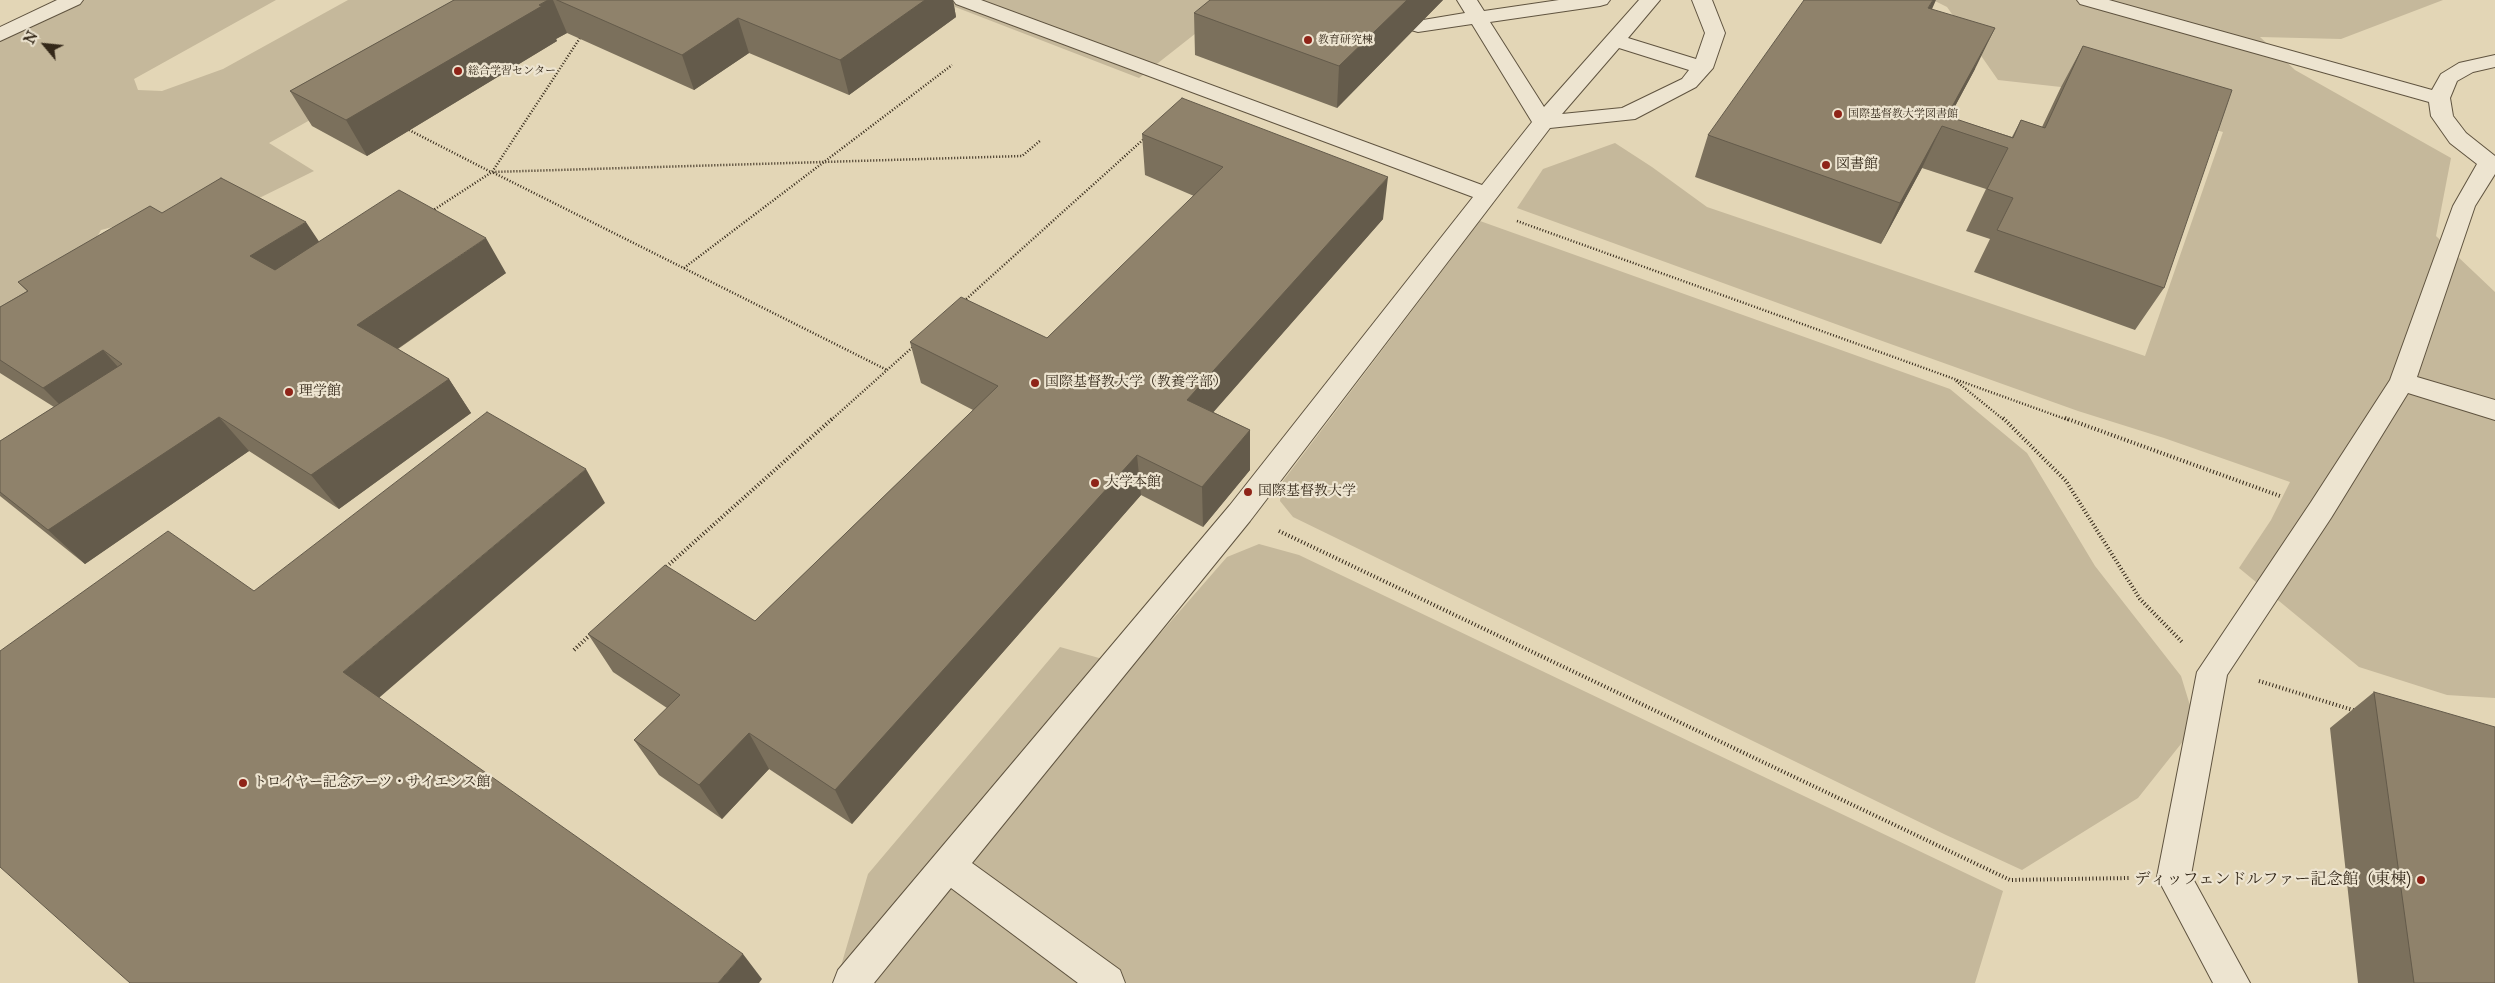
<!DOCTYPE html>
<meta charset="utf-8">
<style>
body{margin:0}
#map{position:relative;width:2495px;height:983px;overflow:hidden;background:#e3d6b6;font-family:"IM FELL Great Primer",serif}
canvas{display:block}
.north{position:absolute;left:20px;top:20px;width:50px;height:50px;-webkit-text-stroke:4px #ede4d0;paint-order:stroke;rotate:298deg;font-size:14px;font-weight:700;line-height:20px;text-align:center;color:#342819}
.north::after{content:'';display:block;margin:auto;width:18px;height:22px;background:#342819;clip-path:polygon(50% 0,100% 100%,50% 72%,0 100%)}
</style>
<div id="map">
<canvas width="2495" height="983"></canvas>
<div class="north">N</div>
</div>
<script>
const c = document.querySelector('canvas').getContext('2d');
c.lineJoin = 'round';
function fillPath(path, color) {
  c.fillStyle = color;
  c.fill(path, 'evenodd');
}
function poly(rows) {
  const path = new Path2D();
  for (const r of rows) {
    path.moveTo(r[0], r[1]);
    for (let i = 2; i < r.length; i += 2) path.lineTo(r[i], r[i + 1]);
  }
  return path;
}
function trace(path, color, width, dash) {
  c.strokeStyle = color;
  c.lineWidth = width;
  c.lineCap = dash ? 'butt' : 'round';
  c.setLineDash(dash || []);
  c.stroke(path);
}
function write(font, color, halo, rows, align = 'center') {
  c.font = font + ' "IM FELL Great Primer","Noto Serif JP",serif';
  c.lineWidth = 4.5;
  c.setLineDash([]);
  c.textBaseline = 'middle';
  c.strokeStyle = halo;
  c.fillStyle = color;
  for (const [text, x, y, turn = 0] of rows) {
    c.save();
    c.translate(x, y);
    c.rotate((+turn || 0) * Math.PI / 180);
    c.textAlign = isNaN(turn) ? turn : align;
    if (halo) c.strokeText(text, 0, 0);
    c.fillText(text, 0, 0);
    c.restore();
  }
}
fillPath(poly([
 [79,0,276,0,134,79,138,90,162,91,223,69,348,0,524,0,269,143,314,171,241,207,209,202,101,230,72,280,0,323,0,37],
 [937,0,1238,0,1139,78],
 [1933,0,2443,0,2341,39,2260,37,2295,70,2451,158,2436,236,2495,292,2495,698,2447,695,2359,667,2239,568,2271,520,2290,482,2164,438,2078,411,1885,342,1517,208,1543,169,1615,143,1652,167,1707,207,2145,356,2223,132,2061,87,1998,80,1947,7],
 [1480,221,1950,389,2027,453,2095,566,2181,676,2196,725,2138,798,2022,870,1946,835,1293,517,1280,501,1283,481],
 [1259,544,1299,555,2003,891,1975,983,836,983,868,874,1060,647,1131,667,1227,557]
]), '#c5b89b');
const minor = poly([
 [57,0,83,0,80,4,0,41,0,27,57,0],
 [953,0,981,0,1482,185,1532,122,1472,24,1418,32,1411,30,1408,26,1411,22,1465,13,1457,0,1477,0,1484,11,1559,0,1610,0,1607,4,1600,6,1490,22,1544,107,1639,0,1660,0,1628,38,1696,59,1705,33,1692,0,1712,0,1725,33,1713,68,1696,87,1635,119,1550,128,1250,521,972,863,1120,970,1125,983,1078,983,951,888,874,983,833,983,838,970,1230,505,1473,197,956,4,953,0],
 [1619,48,1689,70,1682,79,1622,108,1562,114,1619,48],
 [2077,0,2109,0,2432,90,2441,74,2459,63,2495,55,2495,67,2473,72,2457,81,2450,98,2453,116,2466,133,2495,156,2495,174,2475,206,2417,377,2495,400,2495,420,2408,393,2331,518,2227,675,2191,875,2250,983,2213,983,2157,877,2197,672,2311,502,2390,380,2453,206,2477,164,2450,143,2431,116,2429,102,2080,4,2077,0]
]);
trace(minor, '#605440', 2);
trace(poly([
 [580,38,492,172,887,370],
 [409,130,491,172],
 [432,211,492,172,1022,156,1041,140],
 [1517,221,2068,420],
 [684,268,952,65],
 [964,301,1145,138],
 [1956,381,2004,420],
 [831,420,915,345]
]), '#342819', 2.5, [1, 2]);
trace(poly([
 [2003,418,2066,481,2140,599,2183,643],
 [2065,418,2280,496],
 [1279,531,2010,880,2129,878],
 [664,569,833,418],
 [574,650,592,633],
 [2259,681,2356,711]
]), '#342819', 4, [1, 2.5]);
fillPath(minor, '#ede4d0');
fillPath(poly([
 [454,0,953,0,956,17,849,95,749,53,694,90,567,33,556,39,557,41,367,156,312,126,290,91],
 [1443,0,1337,108,1195,55,1194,13],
 [1932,9,1975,69,1949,117,2012,137,2021,120,2042,127,2061,87,2083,46,2164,288,2135,330,1974,272,1990,239,1966,231,1986,189,1922,168,1881,244,1695,177,1708,135],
 [1142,134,1383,219,1213,412,1250,430,1250,470,1203,527,1141,495,852,824,769,769,722,819,659,775,634,740,667,708,613,672,588,634,755,621,973,410,921,383,910,342,1047,338,1194,196,1145,175],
 [162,213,319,242,506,273,398,349,449,379,471,413,339,509,249,451,85,564,0,496,0,441,54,407,0,373,0,307,27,291,18,282],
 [2374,692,2495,983,2358,983,2330,728]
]), '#7b705c');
fillPath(poly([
 [548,0,553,0,567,33,556,39,557,41,367,156,346,120],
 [925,0,953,0,956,17,849,95,840,60],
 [1407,0,1443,0,1337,108,1339,66],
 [1933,0,1936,0,1925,25,1928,8],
 [738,18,749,53,694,90,682,55],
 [1995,28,1975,69,1944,127,1947,116],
 [1942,126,1922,168,1881,244,1900,203],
 [1388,177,1383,219,1189,440,1187,400],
 [306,222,330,258,276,291,250,256],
 [486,238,506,273,381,360,357,325],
 [103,350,134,385,77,422,43,388],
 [449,379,471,413,339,509,311,475],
 [219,417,249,451,85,564,48,530],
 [1250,430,1250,470,1203,527,1202,487],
 [1137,455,1141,495,852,824,835,790],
 [586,469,605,503,373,703,343,672],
 [749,733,769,769,722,819,699,785],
 [743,954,762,979,759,983,718,983]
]), '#645b4b');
const building = poly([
 [454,0,548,0,539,5,542,6,346,120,290,91,454,0],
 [557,0,925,0,840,60,738,18,682,55,557,0],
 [1210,0,1407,0,1339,66,1194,13,1210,0],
 [1804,0,1933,0,1928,8,1995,28,1947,116,2013,138,2021,120,2045,128,2083,46,2232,90,2164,288,1997,230,2013,198,1987,189,2008,148,1942,126,1900,203,1708,135,1804,0],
 [1182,98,1388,177,1187,400,1250,430,1202,487,1137,455,835,790,749,733,699,785,634,740,680,695,588,634,665,565,755,621,998,386,910,342,961,297,1047,338,1223,167,1142,134,1182,98],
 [221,178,306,222,250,256,275,270,399,190,486,238,357,325,449,379,311,475,219,417,48,530,0,492,0,441,122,364,103,350,43,388,0,360,0,307,28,291,18,282,150,206,162,213,221,178],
 [487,412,586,469,343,672,743,954,718,983,130,983,0,867,0,651,168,531,254,591,487,412],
 [2374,692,2495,727,2495,983,2414,983,2374,692]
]);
fillPath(building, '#8f826b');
trace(building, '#645b4b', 1);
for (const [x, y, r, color] of [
 [1308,40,5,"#8f2418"],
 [458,71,5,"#8f2418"],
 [1838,114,5,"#8f2418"],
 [1826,165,5,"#8f2418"],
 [1035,383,5,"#8f2418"],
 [289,392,5,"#8f2418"],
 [1095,483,5,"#8f2418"],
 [1248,492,5,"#8f2418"],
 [243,783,5,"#8f2418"],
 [2421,880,5,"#8f2418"]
]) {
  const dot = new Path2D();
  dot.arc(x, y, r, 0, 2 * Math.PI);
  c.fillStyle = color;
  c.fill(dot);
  trace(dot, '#ede4d0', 2);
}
write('11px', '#342819', '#ede4d0', [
 ["教育研究棟",1318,40],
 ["総合学習センター",468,71],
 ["国際基督教大学図書館",1848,114]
], 'left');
write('14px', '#342819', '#ede4d0', [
 ["図書館",1836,165],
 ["国際基督教大学（教養学部）",1045,383],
 ["理学館",299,392],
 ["大学本館",1105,483],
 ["国際基督教大学",1258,492],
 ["トロイヤー記念アーツ・サイエンス館",253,783]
], 'left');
write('16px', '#342819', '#ede4d0', [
 ["ディッフェンドルファー記念館（東棟)",2411,880]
], 'right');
</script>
